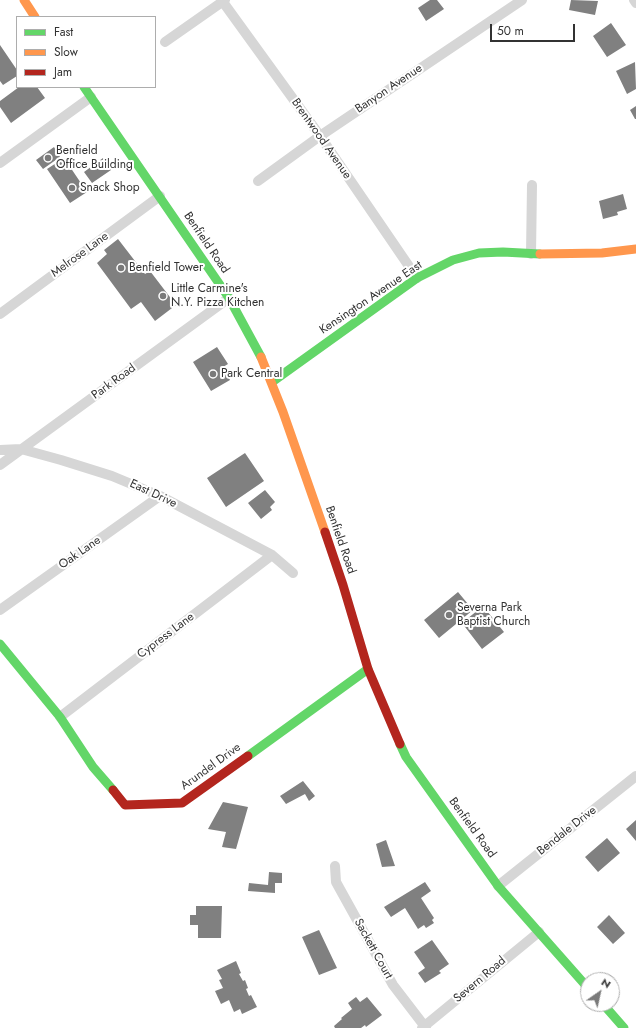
<!DOCTYPE html>
<style>
body{margin:0}
#map{position:relative;width:636px;height:1028px;overflow:hidden;background:#fff;font-family:Jost,sans-serif}
canvas{display:block}
.legend{position:absolute;left:16px;top:16px;width:140px;height:72px;box-sizing:border-box;background:#fff;border:1px solid #adadad;margin:0;padding:5px 7px;list-style:none;font-size:12px;color:#323232}
.legend li{display:flex;align-items:center;gap:8px;height:20px}
.legend b{width:20px;border:1px solid #adadad}
.north{position:absolute;left:580px;top:972px;width:40px;height:40px;box-sizing:border-box;background:#fff;border:1px solid #adadad;border-radius:50%;rotate:34deg;font-size:11px;font-weight:700;line-height:16px;text-align:center;color:#323232}
.north::after{content:'';display:block;margin:auto;width:14px;height:18px;background:#7a7a7a;clip-path:polygon(50% 0,100% 100%,50% 72%,0 100%)}
.scale{position:absolute;left:490px;top:24px;width:85px;height:18px;box-sizing:border-box;border:2px solid #323232;border-top:0;padding-left:5px;font-size:12px;line-height:14px;white-space:nowrap;color:#323232;-webkit-text-stroke:3px #fff;paint-order:stroke}
</style>
<div id="map">
<canvas width="636" height="1028"></canvas>
<ul class="legend">
<li><b style="height:5px;background:#63d668"></b>Fast</li>
<li><b style="height:5px;background:#ff974d"></b>Slow</li>
<li><b style="height:5px;background:#b3261e"></b>Jam</li>
</ul>
<div class="north">N</div>
<div class="scale">50 m</div>
</div>
<script>
const c = document.querySelector('canvas').getContext('2d');
c.lineJoin = 'round';
function fillPath(path, color) {
  c.fillStyle = color;
  c.fill(path, 'evenodd');
}
function poly(rows) {
  const path = new Path2D();
  for (const r of rows) {
    path.moveTo(r[0], r[1]);
    for (let i = 2; i < r.length; i += 2) path.lineTo(r[i], r[i + 1]);
  }
  return path;
}
function trace(path, color, width, dash) {
  c.strokeStyle = color;
  c.lineWidth = width;
  c.lineCap = dash ? 'butt' : 'round';
  c.setLineDash(dash || []);
  c.stroke(path);
}
function write(font, color, halo, rows, align = 'center') {
  c.font = font + ' Jost,sans-serif';
  c.lineWidth = 4;
  c.setLineDash([]);
  c.textBaseline = 'middle';
  c.strokeStyle = halo;
  c.fillStyle = color;
  for (const [text, x, y, turn = 0] of rows) {
    c.save();
    c.translate(x, y);
    c.rotate((+turn || 0) * Math.PI / 180);
    c.textAlign = isNaN(turn) ? turn : align;
    if (halo) c.strokeText(text, 0, 0);
    c.fillText(text, 0, 0);
    c.restore();
  }
}
fillPath(poly([
 [430,0,437,0,444,9,426,21,418,8],
 [571,0,598,1,595,15,569,10],
 [611,23,626,45,607,57,593,36],
 [0,45,17,70,17,76,3,85,0,81],
 [635,62,636,89,627,94,616,71],
 [19,87,37,87,45,98,11,123,0,107,0,101],
 [636,106,636,119,635,119,630,110],
 [54,147,60,157,43,169,36,160],
 [64,158,87,192,70,203,47,169],
 [103,158,111,170,92,183,84,172],
 [623,194,627,209,617,212,618,215,603,219,599,201],
 [118,239,145,274,150,271,176,305,155,321,141,302,131,309,97,263,107,254,104,250],
 [217,347,228,364,223,367,230,380,211,391,193,362],
 [245,453,264,481,226,507,207,478],
 [265,490,275,502,270,507,272,510,261,519,248,503],
 [458,592,473,610,439,638,424,620],
 [483,606,504,632,482,649,462,623],
 [303,781,315,796,309,801,305,794,286,804,280,796],
 [223,802,248,807,236,849,222,847,226,832,208,829],
 [636,820,636,841,626,829],
 [607,838,620,853,598,872,585,857],
 [386,840,395,866,382,867,376,844],
 [269,872,282,873,282,883,275,883,275,893,248,891,249,883,268,885],
 [425,882,431,891,421,898,434,918,432,920,434,923,426,928,424,925,418,929,405,908,391,917,384,907],
 [196,906,222,906,221,938,198,938,198,925,190,925,190,915,196,915],
 [609,915,625,933,613,944,597,927],
 [319,930,337,968,319,975,302,937],
 [432,940,449,964,439,971,441,973,425,983,418,973,425,968,414,952],
 [236,961,241,973,239,974,243,981,245,980,248,988,246,989,249,996,251,995,257,1007,242,1014,240,1009,234,1012,229,1000,221,1004,215,991,223,988,219,980,222,979,217,970],
 [356,997,360,1002,367,997,382,1015,366,1027,365,1025,361,1028,335,1028,334,1026,342,1019,341,1018,352,1009,348,1003]
]), '#808080');
trace(poly([
 [634,0,636,3],
 [223,2,320,136,417,278],
 [165,42,225,0],
 [0,163,91,97],
 [258,181,320,136,522,0],
 [531,254,532,185],
 [0,314,160,196],
 [0,450,21,449,61,460,112,476,160,496,272,555,293,573],
 [0,465,229,298],
 [0,610,160,496],
 [60,717,272,555],
 [335,866,336,882,393,985,426,1028],
 [498,886,636,776],
 [422,1028,539,932]
]), '#d6d6d6', 10);
trace(poly([
 [84,87,229,298,261,357],
 [272,382,417,278,453,260,479,253,503,252,540,254],
 [0,644,60,717,93,767,113,790],
 [400,744,406,757,498,886,588,988],
 [248,756,368,669],
 [603,1004,624,1028]
]), '#63d668', 9);
trace(poly([
 [24,0,35,17],
 [540,254,602,253,636,249],
 [261,357,283,412,325,532]
]), '#ff974d', 9);
trace(poly([
 [325,532,343,585,368,669,400,744],
 [113,790,125,805,182,803,248,756]
]), '#b3261e', 9);
for (const [x, y, r, color] of [
 [48,158,4,"#7a7a7a"],
 [72,188,4,"#7a7a7a"],
 [121,268,4,"#7a7a7a"],
 [163,296,4,"#7a7a7a"],
 [213,374,4,"#7a7a7a"],
 [449,615,4,"#7a7a7a"]
]) {
  const dot = new Path2D();
  dot.arc(x, y, r, 0, 2 * Math.PI);
  c.fillStyle = color;
  c.fill(dot);
  trace(dot, '#fff', 1.5);
}
write('12px', '#323232', '#fff', [
 ["Banyon Avenue",389,89,-34],
 ["Brentwood Avenue",321,139,55],
 ["Benfield Road",206,243,56],
 ["Melrose Lane",80,255,-36],
 ["Kensington Avenue East",371,298,-34],
 ["Park Road",114,382,-36],
 ["East Drive",153,494,25],
 ["Benfield Road",340,540,71],
 ["Oak Lane",80,553,-35],
 ["Cypress Lane",166,636,-37],
 ["Arundel Drive",211,767,-36],
 ["Benfield Road",472,828,54],
 ["Bendale Drive",567,831,-38],
 ["Sackett Court",373,949,61],
 ["Severn Road",480,980,-40]
]);
write('12px', '#323232', '#fff', [
 ["Benfield",56,151],
 ["Office Building",56,165],
 ["Snack Shop",80,188],
 ["Benfield Tower",129,268],
 ["Little Carmine's",171,289],
 ["N.Y. Pizza Kitchen",171,303],
 ["Park Central",221,374],
 ["Severna Park",457,608],
 ["Baptist Church",457,622]
], 'left');
</script>
